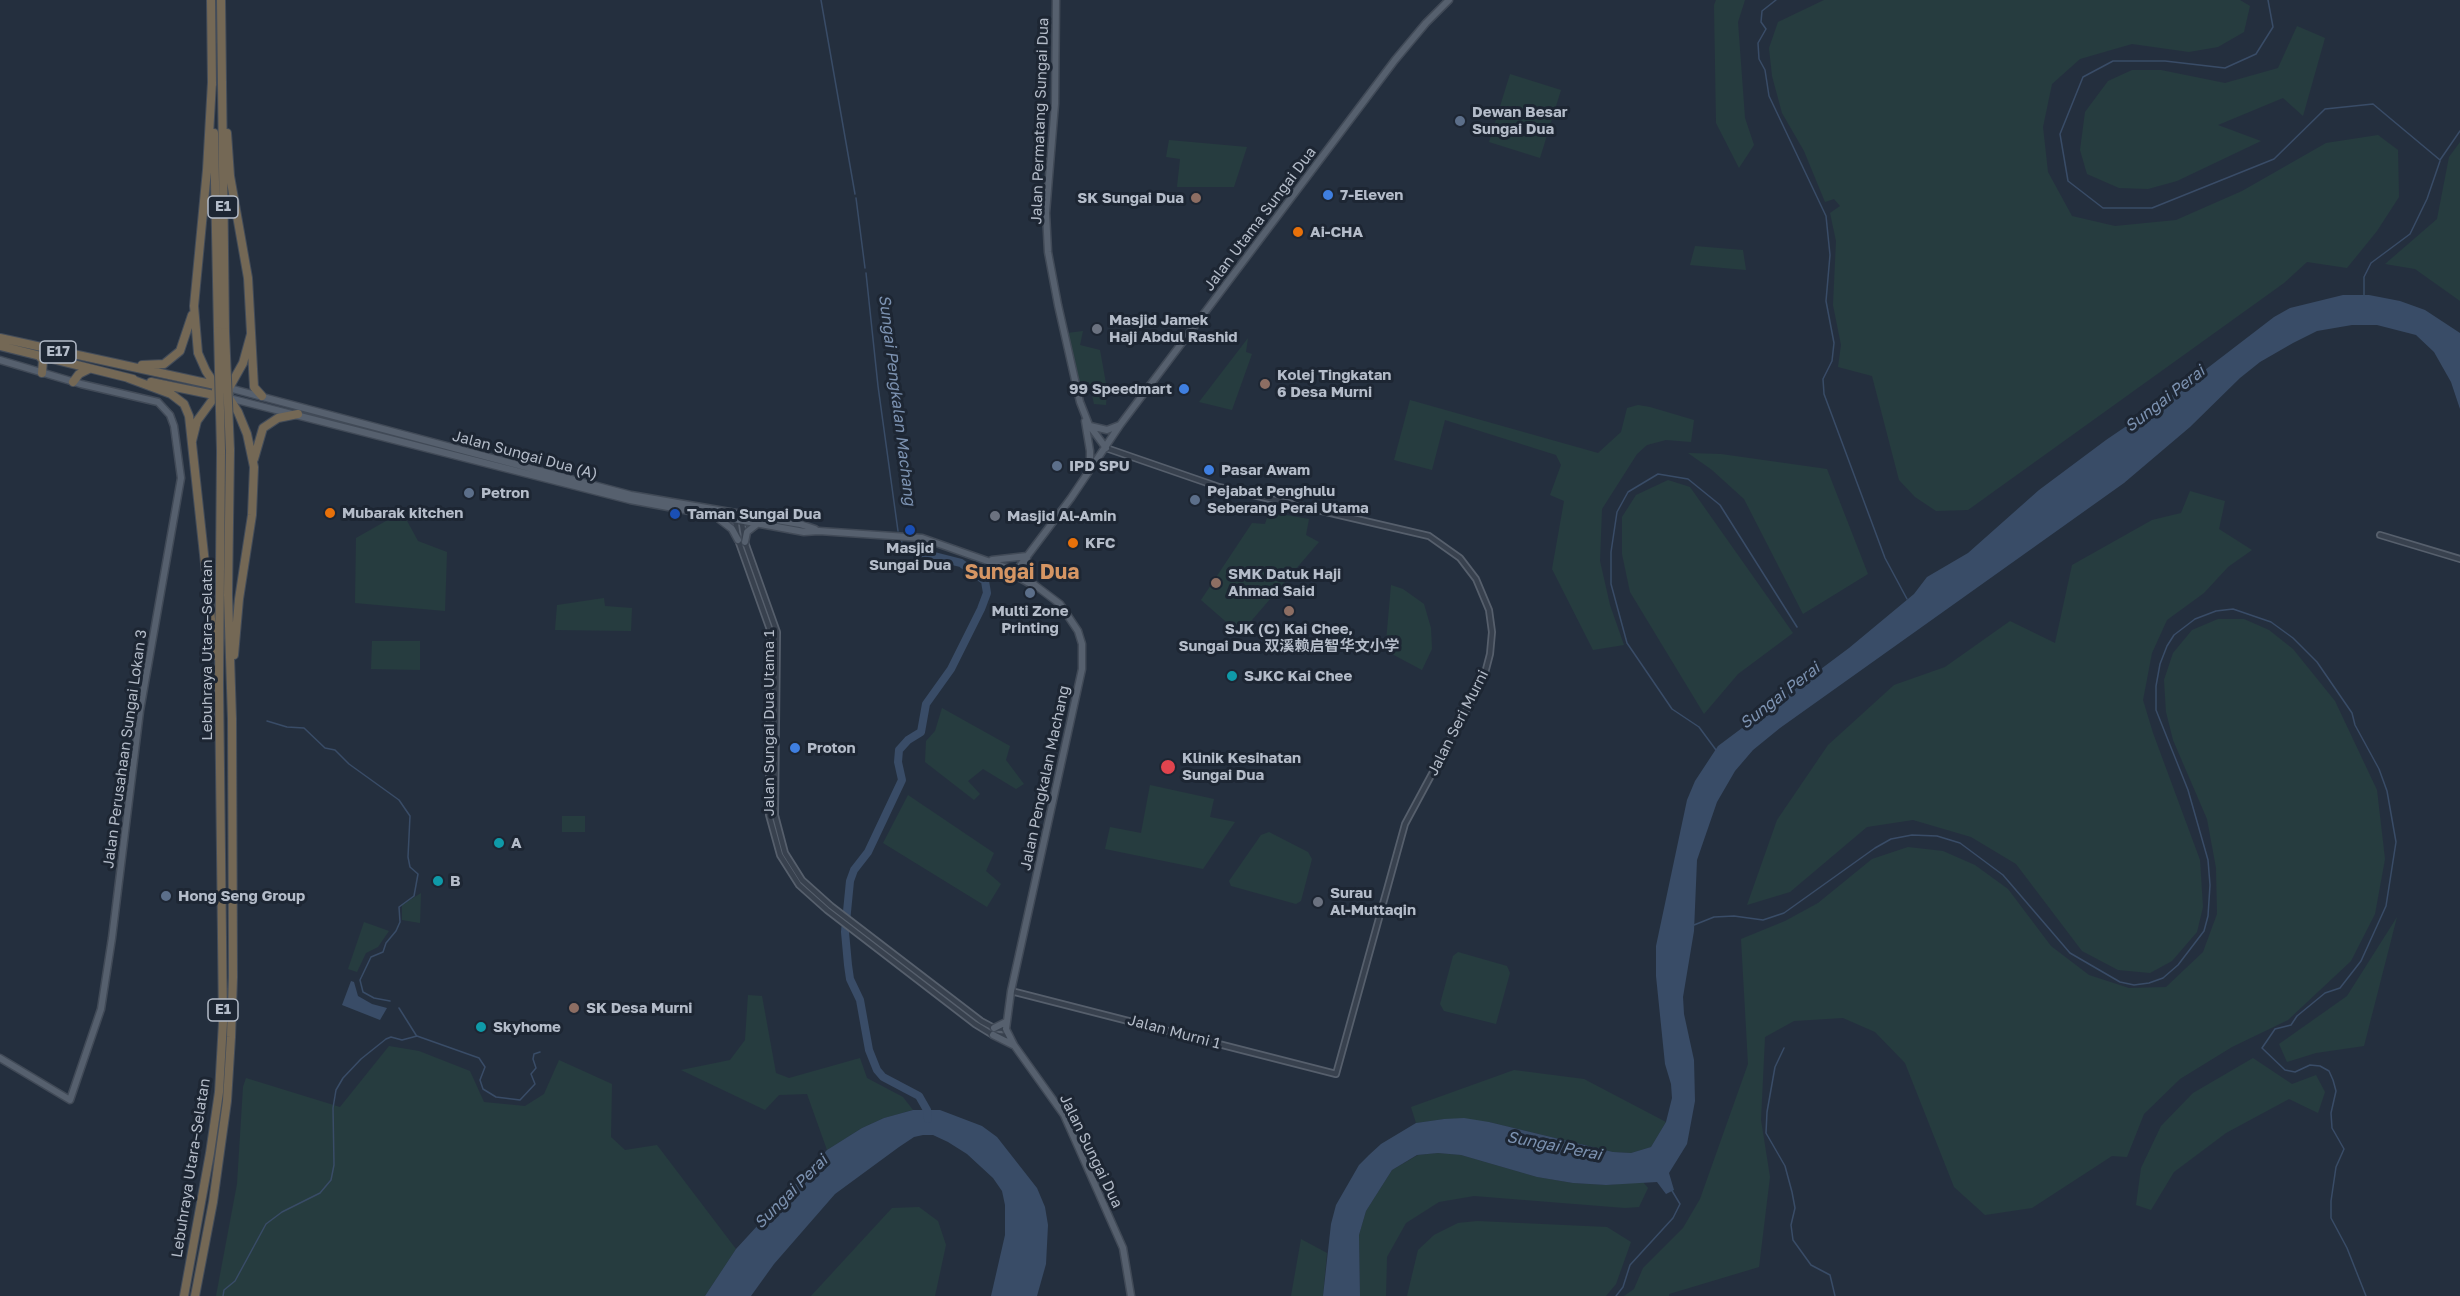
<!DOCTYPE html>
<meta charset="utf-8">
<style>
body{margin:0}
canvas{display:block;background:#242f3e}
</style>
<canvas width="2460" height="1296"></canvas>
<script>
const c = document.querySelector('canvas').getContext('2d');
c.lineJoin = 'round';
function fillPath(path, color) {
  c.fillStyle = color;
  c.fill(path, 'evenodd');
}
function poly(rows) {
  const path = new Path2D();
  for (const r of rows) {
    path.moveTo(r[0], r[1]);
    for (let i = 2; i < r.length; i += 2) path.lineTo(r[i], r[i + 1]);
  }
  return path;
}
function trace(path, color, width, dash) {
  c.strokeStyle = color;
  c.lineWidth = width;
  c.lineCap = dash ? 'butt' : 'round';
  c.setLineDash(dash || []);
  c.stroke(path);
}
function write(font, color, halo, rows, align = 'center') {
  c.font = font + ' "Golos Text","Noto Sans SC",sans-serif';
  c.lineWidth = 6;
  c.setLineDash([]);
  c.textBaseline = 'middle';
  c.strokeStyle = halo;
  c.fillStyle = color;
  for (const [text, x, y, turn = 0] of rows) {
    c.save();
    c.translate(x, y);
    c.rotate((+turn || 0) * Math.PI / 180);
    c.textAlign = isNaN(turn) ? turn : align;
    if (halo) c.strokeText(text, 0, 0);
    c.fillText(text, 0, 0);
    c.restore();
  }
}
fillPath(poly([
 [1716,0,1745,0,1738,22,1745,118,1754,145,1739,168,1716,123,1714,5],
 [1824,0,2240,0,2250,6,2244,32,2218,47,2189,52,2132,44,2080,59,2052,84,2043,127,2048,172,2072,216,2115,226,2176,220,2242,191,2326,143,2378,135,2398,150,2399,197,2377,231,2347,268,2307,262,2284,283,1968,510,1936,511,1915,497,1899,480,1872,376,1838,367,1841,345,1833,305,1836,241,1830,213,1840,206,1834,199,1825,202,1804,151,1782,113,1772,76,1769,48,1778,22],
 [2297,26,2325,38,2303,116,2283,98,2218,125,2261,141,2177,181,2148,189,2119,188,2087,174,2080,150,2085,112,2108,81,2132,70,2161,70,2225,83,2278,68],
 [1510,74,1561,90,1540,158,1489,142],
 [1169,140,1247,147,1234,187,1177,187,1180,159,1166,157],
 [2460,142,2460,301,2415,269,2385,264,2437,219,2449,157],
 [1695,246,1743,250,1746,270,1690,265],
 [1083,331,1080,345,1100,350,1107,389,1106,405,1094,404,1089,382,1079,384,1067,333],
 [1248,338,1246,352,1252,354,1232,410,1199,402],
 [1410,400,1598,453,1621,432,1627,408,1638,405,1650,407,1694,420,1691,442,1666,440,1647,445,1637,454,1602,509,1600,561,1610,605,1624,645,1593,650,1552,569,1564,501,1550,495,1561,465,1556,455,1445,420,1432,470,1394,460],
 [1688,453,1721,454,1827,469,1868,574,1803,614,1744,499,1712,470],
 [1668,480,1690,487,1793,633,1738,674,1704,714,1630,592,1622,554,1622,517,1636,495],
 [2190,491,2225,501,2219,529,2252,550,2228,567,2204,593,2167,620,2152,653,2143,700,2153,733,2200,860,2203,907,2197,932,2172,961,2150,973,2118,970,2082,951,2016,864,1971,837,1913,820,1867,827,1790,892,1747,905,1777,820,1828,745,1894,685,1945,667,2010,621,2055,643,2072,565,2152,520,2181,513],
 [1269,512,1309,519,1306,535,1319,542,1240,634,1201,600,1252,523,1265,524],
 [406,519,418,541,447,552,445,611,355,603,356,538,386,521],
 [1391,585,1403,589,1424,604,1431,628,1432,649,1422,670,1392,654,1386,642],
 [604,598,605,606,632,608,631,631,555,630,557,605],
 [2218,619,2244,619,2269,630,2293,649,2335,701,2377,790,2385,859,2375,914,2351,961,2288,1020,2232,1047,2180,1079,2144,1114,2127,1157,2112,1156,2032,1208,1985,1215,1954,1187,1905,1063,1875,1032,1843,1018,1794,1021,1765,1037,1761,1120,1770,1177,1759,1267,1669,1294,1669,1296,1624,1296,1634,1289,1643,1268,1683,1228,1700,1199,1748,1064,1741,939,1785,921,1818,903,1872,859,1908,847,1943,851,1975,865,2008,889,2051,946,2089,975,2129,988,2166,987,2203,952,2217,914,2216,868,2207,819,2173,740,2166,712,2164,680,2173,653,2192,630],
 [372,641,420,641,420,670,371,669],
 [942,708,1010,746,1006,760,1024,784,1016,789,983,769,968,781,980,794,974,800,925,762,926,741,935,731],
 [1150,785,1214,799,1210,817,1235,822,1203,869,1105,849,1110,827,1141,833],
 [908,795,994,853,986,871,1001,884,987,907,883,843],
 [562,816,585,816,585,832,562,832],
 [1269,832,1308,852,1312,859,1301,901,1296,904,1231,886,1229,881,1261,835],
 [421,893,420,923,402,920,402,905],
 [2397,917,2364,1046,2316,1053,2287,1062,2279,1044,2347,996],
 [364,922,389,931,378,947,366,953,357,972,348,969],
 [1458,952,1507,966,1510,973,1496,1024,1444,1011,1440,1004,1453,956],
 [748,995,762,996,776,1073,789,1078,860,1058,867,1078,903,1097,913,1110,884,1118,862,1128,827,1150,807,1094,779,1095,765,1110,681,1070,730,1060,745,1040],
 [389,1046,419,1051,470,1071,484,1102,525,1106,544,1094,559,1060,612,1084,611,1137,625,1150,657,1145,736,1249,705,1296,216,1296,237,1184,243,1087,246,1078,340,1107],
 [2253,1058,2292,1084,2316,1075,2325,1092,2318,1113,2289,1099,2226,1133,2174,1172,2151,1210,2136,1205,2141,1168,2161,1126,2193,1093],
 [1514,1070,1584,1079,1666,1122,1651,1147,1631,1153,1613,1152,1489,1122,1444,1119,1416,1123,1411,1107],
 [1438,1153,1461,1155,1537,1177,1573,1183,1606,1185,1643,1182,1648,1188,1639,1207,1625,1208,1474,1196,1439,1202,1406,1223,1387,1257,1386,1296,1360,1296,1359,1235,1366,1211,1392,1170,1418,1155],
 [919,1207,938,1221,946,1245,935,1296,811,1296,892,1208],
 [1477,1221,1607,1227,1631,1242,1616,1284,1606,1296,1407,1296,1418,1250,1434,1235,1458,1223],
 [1301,1239,1327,1253,1323,1296,1291,1296]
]), '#263c3f');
fillPath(poly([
 [2343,295,2369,295,2400,301,2425,310,2460,333,2460,409,2451,382,2434,352,2416,335,2377,325,2352,325,2317,331,2293,343,2260,362,2240,378,2190,427,2124,483,1780,728,1753,750,1735,771,1717,802,1697,860,1694,931,1683,997,1684,1014,1694,1060,1695,1101,1687,1144,1669,1173,1674,1190,1666,1194,1657,1182,1606,1185,1573,1183,1537,1177,1461,1155,1438,1153,1417,1155,1392,1170,1366,1211,1359,1235,1360,1296,1323,1296,1331,1224,1336,1205,1359,1165,1369,1155,1381,1144,1416,1123,1444,1119,1464,1118,1489,1122,1613,1152,1631,1153,1651,1147,1666,1122,1672,1098,1671,1084,1665,1064,1656,976,1656,946,1687,800,1695,781,1718,746,1849,648,1914,594,1927,577,1968,553,2039,490,2106,440,2175,393,2274,317,2290,308],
 [351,981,354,982,358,996,372,1004,387,1008,380,1020,342,1005],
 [913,1110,940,1110,982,1126,997,1137,1037,1188,1045,1207,1048,1225,1046,1264,1037,1296,991,1296,1005,1235,1005,1205,1002,1191,993,1178,967,1154,948,1142,933,1135,923,1135,914,1137,899,1147,835,1194,774,1264,751,1296,705,1296,736,1249,827,1150,862,1128,884,1118]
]), '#394c67');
trace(poly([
 [821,0,855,194],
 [1776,0,1762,11,1761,22,1766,29,1758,43,1759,59,1765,70,1769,96,1826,216,1830,255,1826,301,1834,343,1832,361,1823,379,1824,394,1885,558,1907,599],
 [2268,0,2273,27,2256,54,2225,68,2165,61,2113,61,2083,77,2060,134,2068,181,2103,208,2152,208,2274,159,2325,109,2373,104,2440,160,2460,131],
 [856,198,865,268],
 [866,273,878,386,898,531],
 [2364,296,2364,277,2371,263,2410,234,2427,199,2440,161],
 [267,721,287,727,304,728,325,748,335,750,349,764,399,800,410,816,408,857,410,867,418,874,414,896,399,907,400,922,396,931,386,943,383,952,371,957,360,980,363,992,374,998,390,1001],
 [1716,750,1699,727,1672,709,1627,643,1611,584,1611,552,1617,512,1628,492,1658,474,1688,479,1720,505,1797,627],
 [1694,925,1714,917,1734,916,1763,920,1784,913,1875,848,1891,839,1912,835,1937,836,1960,843,2003,875,2070,953,2120,982,2134,985,2149,983,2163,978,2178,965,2204,931,2208,916,2210,885,2208,860,2188,790,2156,710,2156,686,2160,664,2167,646,2174,635,2195,619,2216,611,2233,609,2271,622,2293,638,2317,662,2352,713,2355,725,2379,769,2387,791,2396,842,2386,906,2361,961,2340,988,2325,993,2297,1016,2291,1025,2275,1029,2262,1048,2285,1070,2295,1072,2310,1065,2320,1066,2329,1071,2333,1080,2336,1091,2331,1113,2332,1128,2344,1149,2336,1167,2331,1201,2331,1218,2347,1248,2366,1296],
 [399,1008,416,1035],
 [1784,1048,1775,1067,1767,1112,1766,1133,1785,1166,1792,1192,1795,1208,1791,1225,1793,1240,1811,1265,1830,1275,1835,1296],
 [223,1296,224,1290,235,1281,266,1224,282,1212,320,1193,331,1180,334,1165,333,1108,336,1090,343,1078,361,1059,386,1039,391,1037,402,1040,417,1036,479,1058,485,1067,480,1080,483,1089,496,1097,520,1100,535,1084,531,1074,536,1068,533,1059,534,1054,540,1052],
 [1616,1296,1623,1287,1630,1265,1673,1218,1680,1204,1671,1189]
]), '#394c67', 1.5);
trace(poly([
 [899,544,906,549,961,563,985,581,987,593,981,609,951,669,926,704,921,732,908,740,899,750,898,762,902,780,868,852,854,870,850,881,845,932,848,965,850,979,860,1000,869,1050,877,1070,883,1077,919,1096,927,1110,928,1119]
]), '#394c67', 8);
const minor = poly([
 [735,518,738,540,770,630,769,815,780,855,799,885,827,910,975,1024,993,1035,1009,1036],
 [741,518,745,542,777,632,775,815,785,853,802,880,831,906,981,1021,994,1028,1006,1029],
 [2380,535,2460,559],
 [1011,991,1336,1074,1405,824,1484,677,1490,654,1492,632,1489,610,1476,579,1460,558,1429,536,1219,487,1106,448]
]);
const major = poly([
 [1056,0,1055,104,1046,213,1048,252,1058,305,1080,402,1089,425,1106,448],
 [0,360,81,384,158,402,170,415,174,426,181,478,140,711,112,938,101,1009,70,1100,0,1058],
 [229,388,631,495,800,524,815,529],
 [229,398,630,500,804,532,819,531,922,538,1016,571,1060,604,1078,631,1082,644,1082,669,1011,991,1006,1029,1014,1045,1064,1115,1123,1248,1131,1296],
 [1085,421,1090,451,1090,470],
 [1090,426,1107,430,1120,425],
 [719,519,732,529,738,540],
 [745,542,747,532,756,525],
 [1027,557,1026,569,1029,579],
 [992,560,1027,556],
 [1011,573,1036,587],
 [1013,575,1071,498,1120,425,1395,60,1426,23,1449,0],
 [994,1028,1006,1022],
 [993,1035,1013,1045]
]);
const highway = poly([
 [211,0,212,85],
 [221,0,225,332],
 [214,133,218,331],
 [227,133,230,176,248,278,254,387,262,396],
 [0,338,215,385],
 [0,346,133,379],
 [39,356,43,360,42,373],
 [142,365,164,364,180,351,192,315],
 [128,378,171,394,184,404,189,416,215,656],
 [73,382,79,374,89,369],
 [151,382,219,396],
 [192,441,197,421,216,395,216,386,206,371,198,353,194,306,207,170,212,82],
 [254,459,263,428,278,418,298,414],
 [234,655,239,599,252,515,254,467,247,434,238,412,229,398,229,388,243,363,251,334],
 [184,1296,210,1153,219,1092,223,1022,219,684,221,451],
 [195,1296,213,1202,227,1101,231,1037,233,977,232,719,228,595,230,450]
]);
trace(minor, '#565f6c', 8);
trace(major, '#414a57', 9);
trace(highway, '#434c59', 10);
trace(minor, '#38414e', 4.5);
trace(major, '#56606e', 6);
trace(highway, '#746855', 8);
const highwayBridge = poly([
 [218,331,221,451],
 [225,332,230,450]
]);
trace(highwayBridge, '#434c59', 10, []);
trace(highwayBridge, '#746855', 8);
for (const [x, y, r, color] of [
 [1460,121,6,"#5c6f8a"],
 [1328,195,6,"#3f7fe0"],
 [1196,198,6,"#8d6e63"],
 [1298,232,6,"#e8710a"],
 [1097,329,6,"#6b7280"],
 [1265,384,6,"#8d6e63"],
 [1184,389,6,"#3f7fe0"],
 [1057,466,6,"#5c6f8a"],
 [1209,470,6,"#3f7fe0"],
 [469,493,6,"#5c6f8a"],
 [1195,500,6,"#5c6f8a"],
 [330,513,6,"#e8710a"],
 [675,514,6,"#1a4fb4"],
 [995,516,6,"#6b7280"],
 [910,530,6,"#1a4fb4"],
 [1073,543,6,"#e8710a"],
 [1216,583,6,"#8d6e63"],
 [1030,593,6,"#5c6f8a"],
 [1289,611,6,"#8d6e63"],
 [1232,676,6,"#0f9aa8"],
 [795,748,6,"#3f7fe0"],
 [1168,767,8,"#e0444e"],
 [499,843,6,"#0f9aa8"],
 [438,881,6,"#0f9aa8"],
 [166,896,6,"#5c6f8a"],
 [1318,902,6,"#6b7280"],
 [574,1008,6,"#8d6e63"],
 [481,1027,6,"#0f9aa8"]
]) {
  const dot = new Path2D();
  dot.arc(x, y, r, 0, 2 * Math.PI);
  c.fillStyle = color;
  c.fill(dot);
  trace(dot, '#1d2633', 2);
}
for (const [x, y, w] of [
 [223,207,30],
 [58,352,36],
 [223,1010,30]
]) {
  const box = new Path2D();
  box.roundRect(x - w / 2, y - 11, w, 22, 4.5);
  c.fillStyle = '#1d2633';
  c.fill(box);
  trace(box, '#b4bcc9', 1.5);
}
write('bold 14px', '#b4bcc9', null, [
 ["E1",223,207],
 ["E17",58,352],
 ["E1",223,1010]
]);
write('bold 15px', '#b4bcc9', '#1d2633', [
 ["Dewan Besar",1472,112],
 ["Sungai Dua",1472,129],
 ["7-Eleven",1340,195],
 ["SK Sungai Dua",1184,198,"right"],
 ["Ai-CHA",1310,232],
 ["Masjid Jamek",1109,320],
 ["Haji Abdul Rashid",1109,337],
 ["Kolej Tingkatan",1277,375],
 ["6 Desa Murni",1277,392],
 ["99 Speedmart",1172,389,"right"],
 ["IPD SPU",1069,466],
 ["Pasar Awam",1221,470],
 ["Pejabat Penghulu",1207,491],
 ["Seberang Perai Utama",1207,508],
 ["Petron",481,493],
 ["Mubarak kitchen",342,513],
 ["Taman Sungai Dua",687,514],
 ["Masjid Al-Amin",1007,516],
 ["KFC",1085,543],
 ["Masjid",910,548,"center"],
 ["Sungai Dua",910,565,"center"],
 ["SMK Datuk Haji",1228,574],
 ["Ahmad Said",1228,591],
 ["Multi Zone",1030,611,"center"],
 ["Printing",1030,628,"center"],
 ["SJK (C) Kai Chee,",1289,629,"center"],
 ["Sungai Dua 双溪赖启智华文小学",1289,646,"center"],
 ["SJKC Kai Chee",1244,676],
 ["Proton",807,748],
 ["Klinik Kesihatan",1182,758],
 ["Sungai Dua",1182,775],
 ["A",511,843],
 ["B",450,881],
 ["Surau",1330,893],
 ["Al-Muttaqin",1330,910],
 ["Hong Seng Group",178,896],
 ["SK Desa Murni",586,1008],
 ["Skyhome",493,1027]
], 'left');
write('15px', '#b4bcc9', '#1d2633', [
 ["Jalan Permatang Sungai Dua",1040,121,-88],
 ["Jalan Utama Sungai Dua",1260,219,-53],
 ["Jalan Sungai Dua (A)",525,455,15],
 ["Lebuhraya Utara–Selatan",207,650,-90],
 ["Jalan Sungai Dua Utama 1",769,723,-90],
 ["Jalan Seri Murni",1458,723,-63],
 ["Jalan Perusahaan Sungai Lokan 3",125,749,-82],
 ["Jalan Pengkalan Machang",1045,778,-78],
 ["Jalan Murni 1",1174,1032,15],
 ["Jalan Sungai Dua",1091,1151,64],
 ["Lebuhraya Utara–Selatan",191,1168,-81]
]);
write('italic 16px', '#7c92b1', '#1d2633', [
 ["Sungai Perai",2165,399,-38],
 ["Sungai Pengkalan Machang",897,400,83],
 ["Sungai Perai",1780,696,-38],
 ["Sungai Perai",1554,1146,11],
 ["Sungai Perai",791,1192,-45]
]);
write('bold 21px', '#d59563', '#1d2633', [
 ["Sungai Dua",1022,572]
]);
</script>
